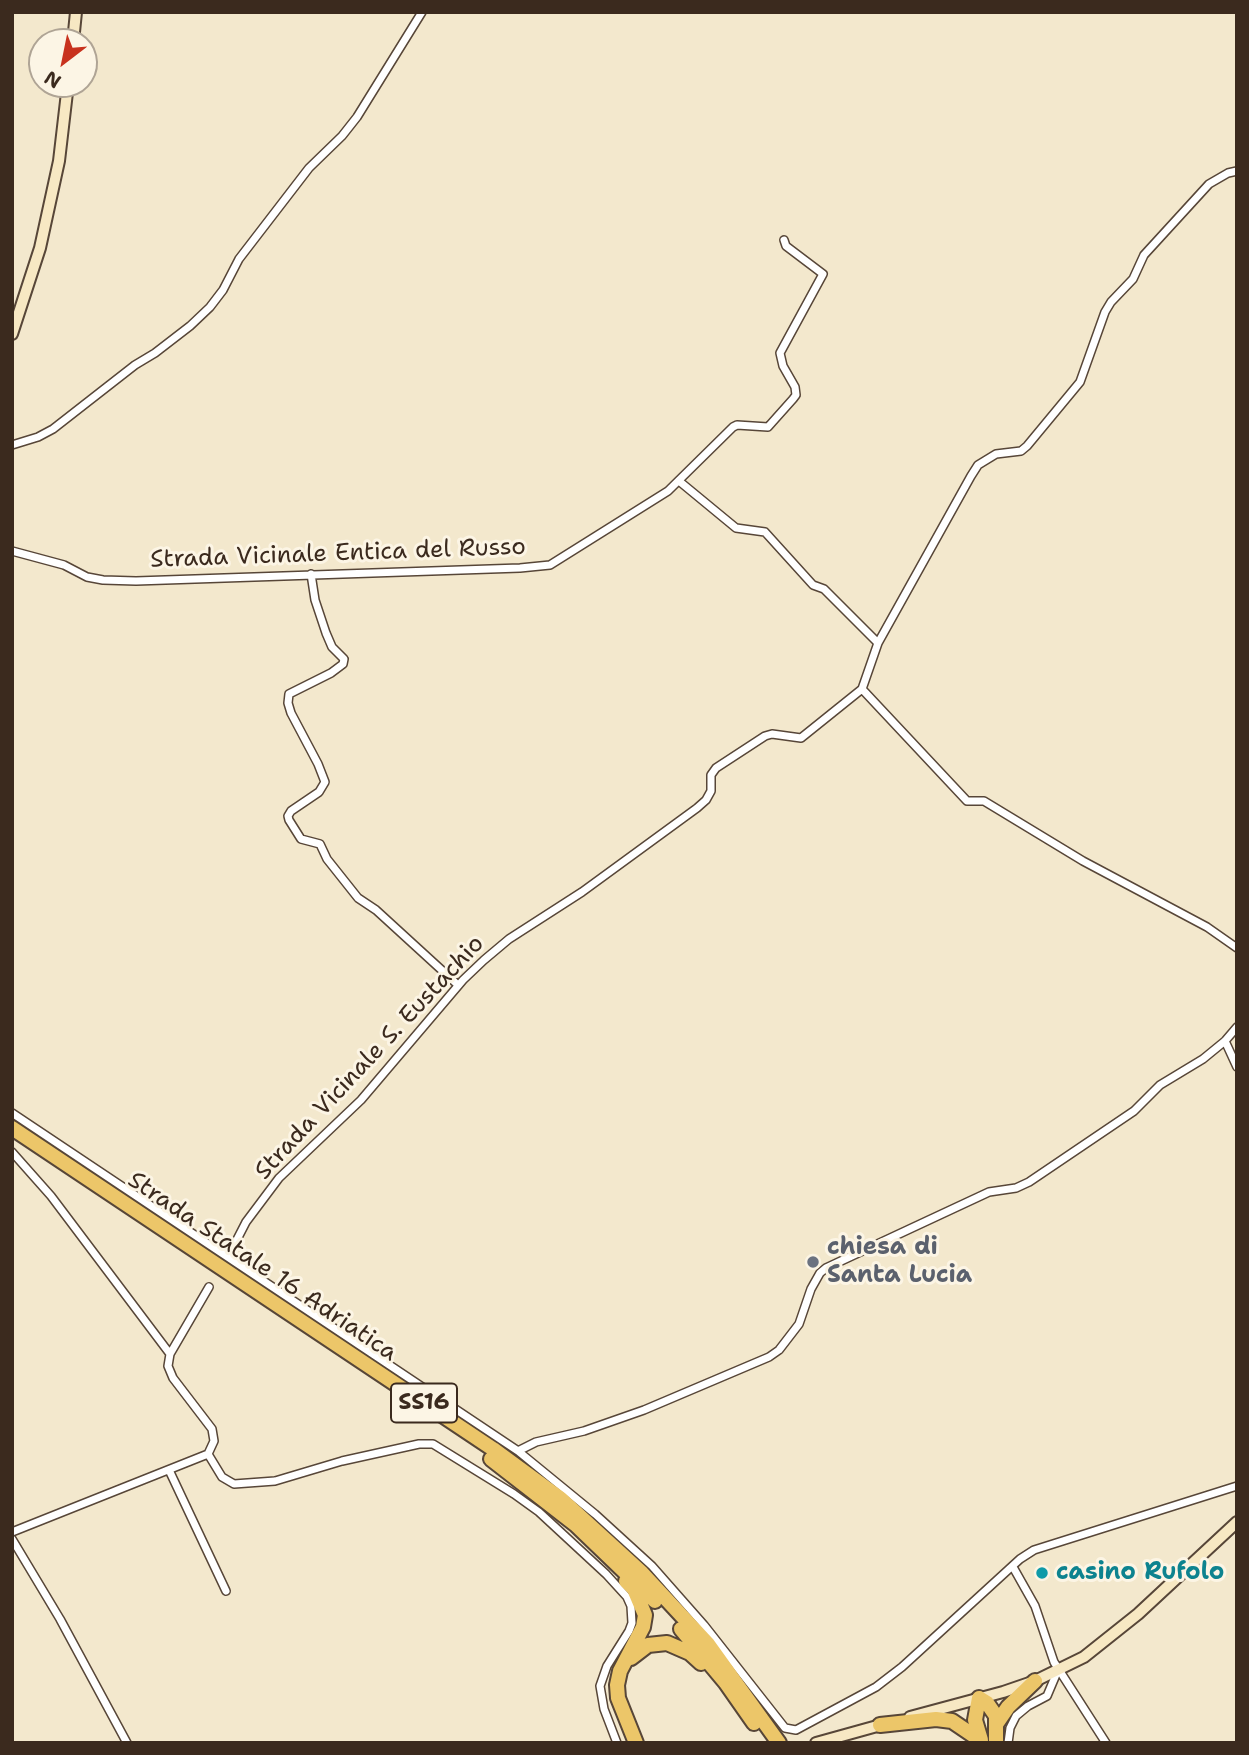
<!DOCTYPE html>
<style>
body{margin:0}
#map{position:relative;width:1249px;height:1755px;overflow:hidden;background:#f3e8cd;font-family:"Shantell Sans",sans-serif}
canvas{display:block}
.frame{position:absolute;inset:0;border:14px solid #3b2a1e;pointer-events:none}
.north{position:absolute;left:28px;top:28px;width:70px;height:70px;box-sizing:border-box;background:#fcf5e5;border:2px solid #afa495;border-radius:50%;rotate:212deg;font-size:19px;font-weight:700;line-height:28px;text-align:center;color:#3b2a1e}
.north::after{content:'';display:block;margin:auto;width:24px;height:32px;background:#c8321e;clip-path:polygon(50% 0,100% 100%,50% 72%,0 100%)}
</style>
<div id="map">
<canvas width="1249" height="1755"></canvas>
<div class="frame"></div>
<div class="north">N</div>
</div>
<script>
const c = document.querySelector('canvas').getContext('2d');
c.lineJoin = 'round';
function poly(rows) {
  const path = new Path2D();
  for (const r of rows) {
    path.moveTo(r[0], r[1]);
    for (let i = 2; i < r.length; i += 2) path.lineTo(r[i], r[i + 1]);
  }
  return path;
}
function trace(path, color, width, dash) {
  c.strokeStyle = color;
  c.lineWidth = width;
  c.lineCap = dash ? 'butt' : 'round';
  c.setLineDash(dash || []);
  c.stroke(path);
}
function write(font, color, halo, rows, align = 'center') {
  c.font = font + ' "Shantell Sans",sans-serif';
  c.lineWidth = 6;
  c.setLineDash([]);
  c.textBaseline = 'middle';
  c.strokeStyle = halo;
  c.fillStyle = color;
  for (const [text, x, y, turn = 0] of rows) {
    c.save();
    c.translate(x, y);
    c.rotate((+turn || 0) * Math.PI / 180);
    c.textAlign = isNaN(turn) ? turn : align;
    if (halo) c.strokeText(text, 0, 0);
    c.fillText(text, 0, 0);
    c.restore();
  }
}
const street = poly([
 [12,445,38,437,53,429,135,365,155,353,190,326,210,307,223,290,239,259,309,168,342,136,357,117,422,12],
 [679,481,736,528,765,532,813,585,824,589,878,643],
 [12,551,64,565,87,577,103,580,136,581,520,568,550,565,668,491,733,427,737,425,768,427,793,399,796,395,795,387,783,366,780,353,823,274,786,246,784,240],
 [311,574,315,600,326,633,332,647,344,659,343,664,331,673,289,694,288,703,291,713,318,764,325,782,319,792,291,811,288,816,289,820,301,839,320,844,327,859,358,898,376,910,458,985],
 [862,689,967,801,984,801,1083,861,1207,927,1237,948],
 [1225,1041,1237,1067],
 [12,1113,518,1451,595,1514,652,1566,704,1625,785,1728,796,1730,876,1687,902,1667,1020,1559,1034,1550,1237,1486],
 [12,1152,51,1196,170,1354],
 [228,1257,246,1222,279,1178,361,1100,463,980,484,960,509,939,582,892,697,808,706,800,711,791,711,775,716,768,765,736,772,734,801,738,862,689,878,643,971,476,978,465,996,454,1021,451,1027,446,1080,382,1105,312,1111,302,1133,279,1144,255,1209,184,1228,173,1237,171],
 [518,1451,536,1442,584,1431,644,1410,769,1357,779,1350,799,1324,811,1289,820,1273,826,1268,989,1192,1016,1188,1029,1182,1134,1111,1160,1085,1203,1059,1225,1041,1237,1027],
 [208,1454,222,1477,234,1484,275,1481,342,1461,419,1444,433,1444,514,1494,539,1512,606,1574,627,1597,631,1606,632,1623,629,1631,607,1666,600,1686,604,1709,617,1743],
 [169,1470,226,1591],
 [12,1532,208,1454,214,1441,212,1429,173,1378,168,1366,170,1354,209,1287],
 [12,1539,60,1619,127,1743],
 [1013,1567,1035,1606,1054,1662,1106,1743],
 [1008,1743,1010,1728,1016,1716,1028,1706,1047,1696,1058,1670]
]);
const secondary = poly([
 [73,42,76,12],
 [12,334,40,248,59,161,68,84],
 [910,1717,1003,1692,1035,1681,1084,1657,1138,1614,1237,1522],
 [816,1743,888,1723]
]);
const highway = poly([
 [12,1128,493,1449,561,1499,642,1573,708,1644,779,1743],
 [491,1459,576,1525,655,1601],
 [626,1581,634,1589,645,1615,643,1627,620,1671,617,1685,618,1698,636,1743],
 [681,1629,726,1683,754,1723],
 [631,1658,648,1645,667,1643,690,1653,701,1663],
 [997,1723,1008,1707,1035,1681],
 [880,1725,936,1719,952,1721,980,1740],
 [981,1740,975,1720,979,1698,987,1703,996,1716,996,1743]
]);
trace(street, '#574638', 10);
trace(secondary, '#574638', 14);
trace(highway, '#574638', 18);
trace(street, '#fff', 7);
trace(secondary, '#f7e8c3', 10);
trace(highway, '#ecc669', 14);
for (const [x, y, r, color] of [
 [813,1262,7,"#6b7280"],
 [1042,1573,7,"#0f9aa8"]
]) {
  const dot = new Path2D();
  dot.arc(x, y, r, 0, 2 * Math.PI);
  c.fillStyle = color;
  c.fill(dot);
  trace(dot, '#fcf5e5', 2.5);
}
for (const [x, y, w] of [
 [424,1403,66]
]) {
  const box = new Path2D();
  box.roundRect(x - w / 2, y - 19.5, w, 39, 5);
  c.fillStyle = '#fcf5e5';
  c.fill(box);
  trace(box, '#3b2a1e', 2);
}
write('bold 23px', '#3b2a1e', null, [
 ["SS16",424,1403]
]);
write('24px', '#3b2a1e', '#fcf5e5', [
 ["Strada Vicinale Entica del Russo",338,554,-2],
 ["Strada Vicinale S. Eustachio",370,1058,-47],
 ["Strada Statale 16 Adriatica",262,1267,34]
]);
write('bold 24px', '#5b616d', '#fcf5e5', [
 ["chiesa di",827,1248],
 ["Santa Lucia",827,1276]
], 'left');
write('bold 24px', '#0d838f', '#fcf5e5', [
 ["casino Rufolo",1056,1573]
], 'left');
</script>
